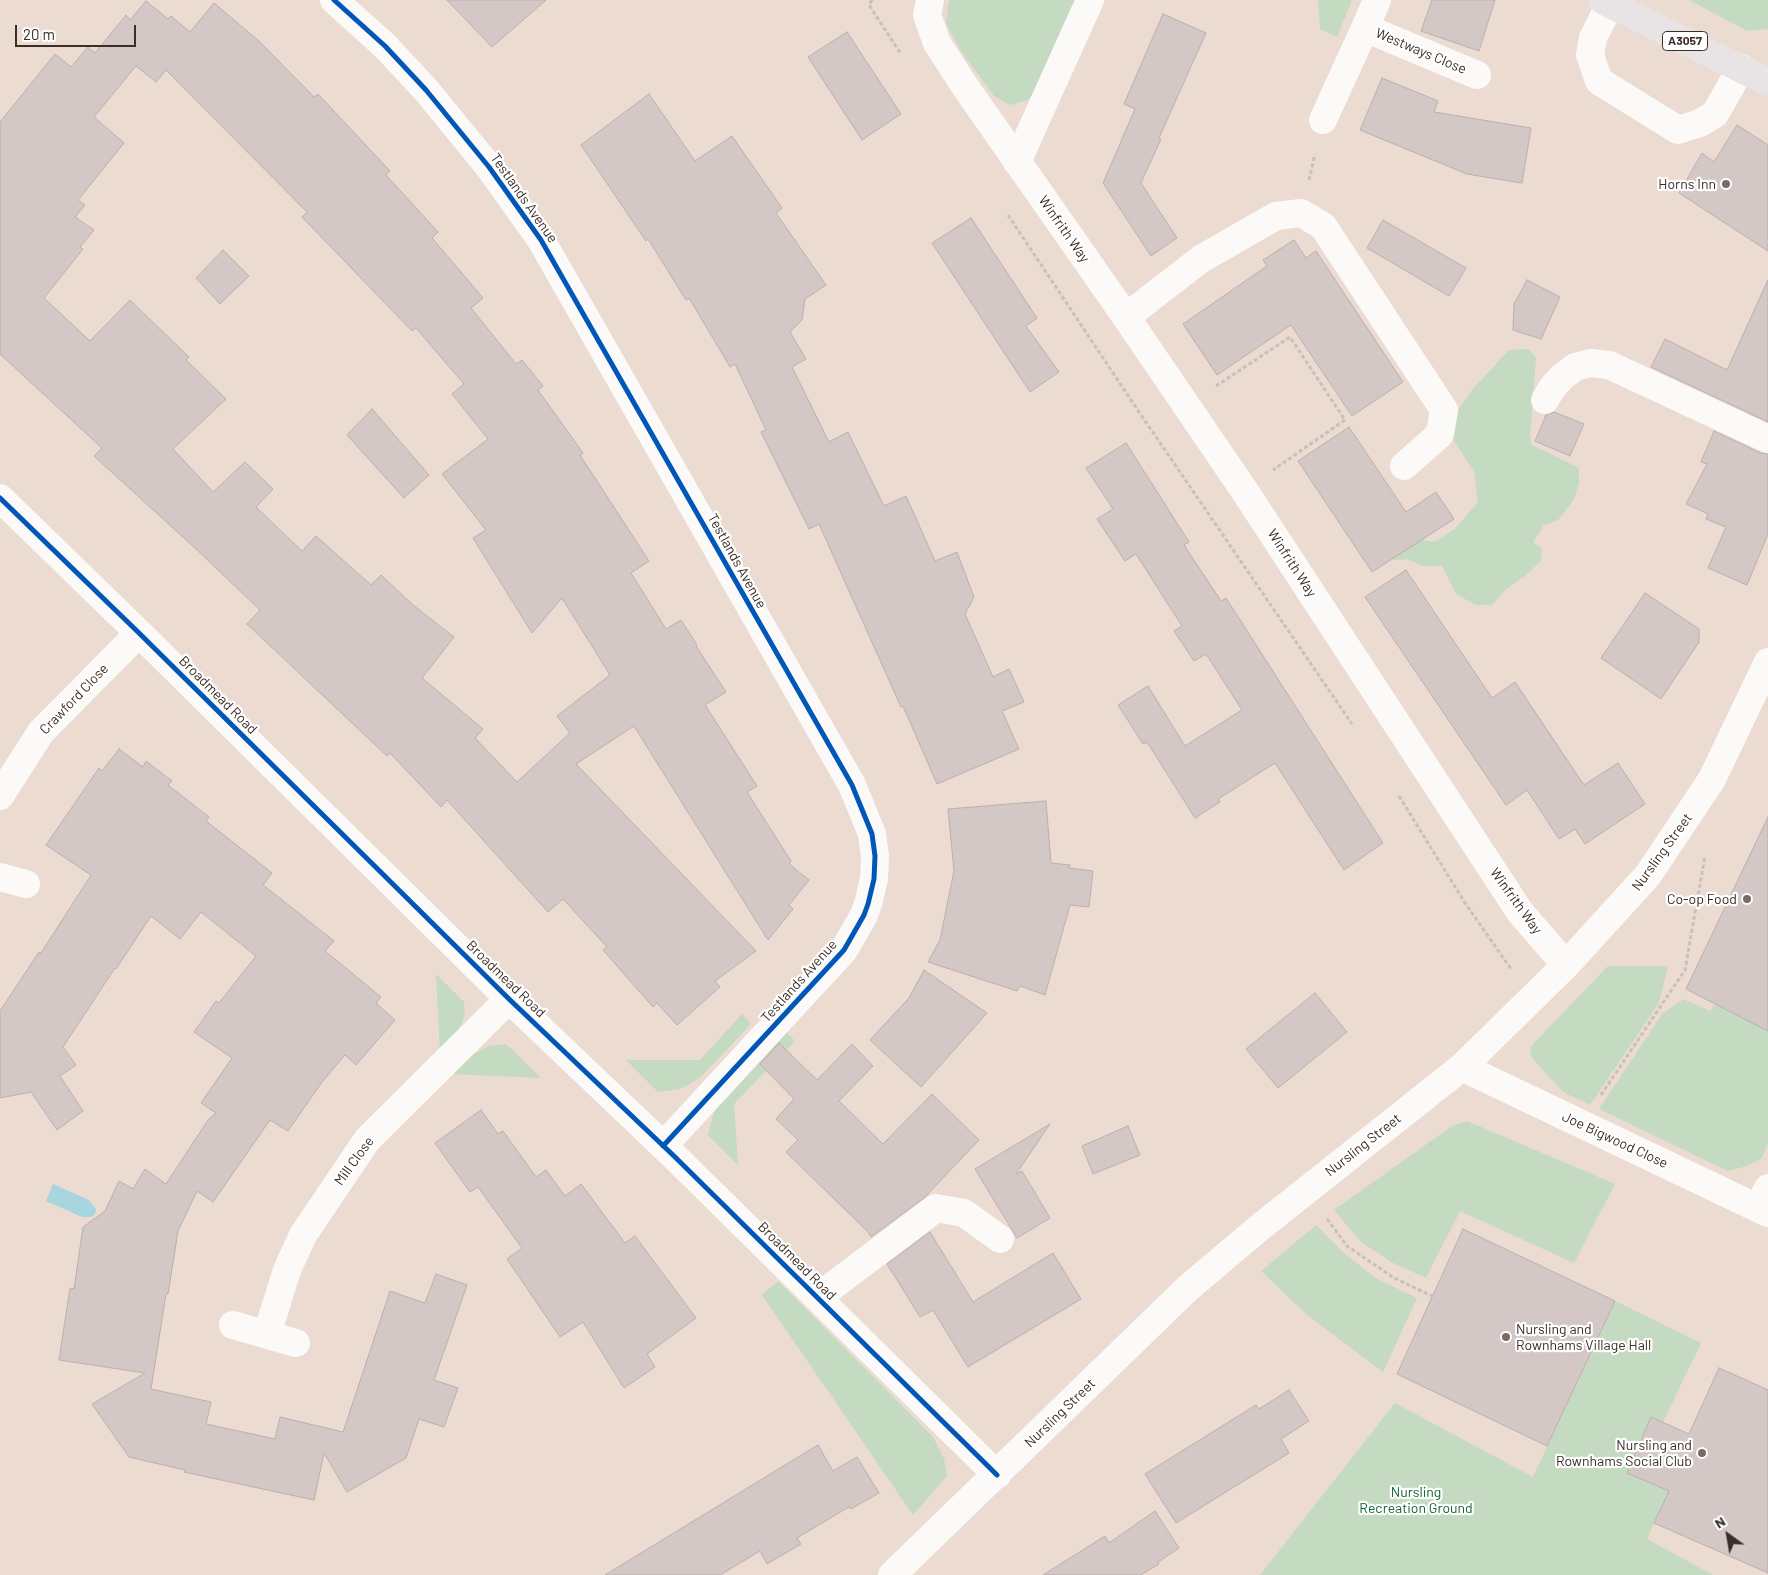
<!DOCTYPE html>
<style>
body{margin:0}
#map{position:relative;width:1768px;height:1575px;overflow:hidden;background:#ebdbd1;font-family:Barlow,sans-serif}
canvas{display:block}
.north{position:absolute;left:1703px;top:1510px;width:50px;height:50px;-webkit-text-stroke:4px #fff;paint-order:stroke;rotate:328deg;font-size:14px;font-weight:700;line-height:20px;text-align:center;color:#3a2e27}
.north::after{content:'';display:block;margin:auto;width:18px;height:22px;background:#3a2e27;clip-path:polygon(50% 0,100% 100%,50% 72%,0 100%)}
.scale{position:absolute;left:15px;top:25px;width:121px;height:22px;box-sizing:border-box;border:2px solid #3a2e27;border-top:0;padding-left:6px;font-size:15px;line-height:18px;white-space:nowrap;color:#3a2e27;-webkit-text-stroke:4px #fff;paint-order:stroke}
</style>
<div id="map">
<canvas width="1768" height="1575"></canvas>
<div class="north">N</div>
<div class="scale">20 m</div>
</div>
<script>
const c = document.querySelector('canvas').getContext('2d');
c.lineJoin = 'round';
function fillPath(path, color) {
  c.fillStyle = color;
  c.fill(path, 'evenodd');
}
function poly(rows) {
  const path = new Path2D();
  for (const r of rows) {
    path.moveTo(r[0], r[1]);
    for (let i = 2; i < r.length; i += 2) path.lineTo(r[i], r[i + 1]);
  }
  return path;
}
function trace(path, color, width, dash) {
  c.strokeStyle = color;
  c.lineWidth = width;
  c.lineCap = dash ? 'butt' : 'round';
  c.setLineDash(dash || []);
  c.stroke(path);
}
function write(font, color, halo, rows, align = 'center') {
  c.font = font + ' Barlow,sans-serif';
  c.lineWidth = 4.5;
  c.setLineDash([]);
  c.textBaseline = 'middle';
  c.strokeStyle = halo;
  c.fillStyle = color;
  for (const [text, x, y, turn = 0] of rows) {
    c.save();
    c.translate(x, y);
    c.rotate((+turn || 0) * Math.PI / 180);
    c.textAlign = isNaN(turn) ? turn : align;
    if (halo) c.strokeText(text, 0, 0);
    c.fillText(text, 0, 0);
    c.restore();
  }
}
fillPath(poly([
 [950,0,1077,0,1037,90,1028,100,1010,105,994,96,961,51,946,23,948,5],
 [1318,0,1352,0,1337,37,1320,29],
 [1689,0,1768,0,1768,29,1747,31],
 [1529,349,1536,358,1530,438,1532,445,1579,468,1579,482,1574,499,1558,520,1544,525,1533,542,1542,549,1541,561,1525,576,1506,589,1492,605,1476,605,1456,594,1442,566,1423,566,1407,559,1395,560,1384,552,1397,536,1434,542,1455,529,1478,502,1474,472,1453,439,1455,415,1472,390,1509,350],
 [1608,966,1668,966,1659,1003,1590,1105,1563,1092,1532,1058,1530,1050,1533,1044],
 [436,974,464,1002,465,1013,462,1023,455,1036,440,1051],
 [1684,999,1710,1011,1715,1004,1768,1031,1768,1143,1762,1158,1747,1166,1728,1171,1599,1109,1662,1014],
 [742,1014,751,1024,700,1078,680,1089,658,1092,626,1060,700,1060],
 [786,1032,795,1041,734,1104,738,1165,708,1135,715,1108],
 [506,1044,541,1078,453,1074,472,1055,489,1046],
 [1467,1121,1615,1184,1574,1263,1460,1211,1426,1278,1391,1262,1360,1241,1334,1210,1452,1126],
 [1316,1225,1346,1255,1376,1278,1417,1298,1383,1372,1306,1314,1261,1271],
 [778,1281,933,1437,944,1459,947,1476,913,1515,762,1295],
 [1615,1301,1701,1343,1663,1422,1651,1417,1627,1473,1669,1491,1647,1539,1713,1575,1260,1575,1395,1403,1533,1477]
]), '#c4dac1');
fillPath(poly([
 [53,1184,89,1200,96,1209,95,1214,91,1217,82,1217,46,1201]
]), '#a7d6de');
const building = poly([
 [447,0,546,0,492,47,447,0],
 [1432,0,1495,0,1479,51,1421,31,1432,0],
 [146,1,168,19,171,16,190,32,214,3,260,42,314,97,318,94,390,171,386,175,438,232,432,238,483,298,471,308,516,364,522,360,543,386,538,390,583,453,580,455,649,561,631,573,666,629,681,620,697,645,696,646,726,692,705,705,757,786,747,792,791,861,789,864,809,880,789,905,793,909,768,940,634,726,576,764,756,951,715,981,720,987,677,1025,657,1003,653,1007,603,950,607,947,563,899,548,912,447,800,441,807,390,753,387,756,247,624,260,610,195,548,94,456,102,448,0,354,0,122,55,54,71,67,88,47,95,53,126,15,130,20,146,1],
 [136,66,156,82,166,70,307,212,302,217,412,331,416,328,464,384,452,394,488,439,442,474,486,530,473,538,532,633,562,598,610,675,557,716,570,733,517,782,475,738,483,729,422,678,454,637,413,605,381,575,371,585,316,536,302,551,256,507,273,489,245,462,213,492,173,449,226,399,186,360,189,357,130,300,90,341,44,298,83,249,80,247,94,230,75,217,85,205,78,200,124,143,94,117,136,66],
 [1163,14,1206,33,1159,138,1161,139,1141,183,1177,238,1151,256,1103,183,1135,109,1124,104,1163,14],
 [847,32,901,114,862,140,808,57,847,32],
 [1382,78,1438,101,1434,112,1531,128,1522,183,1467,174,1360,130,1382,78],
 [649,94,695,161,732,136,782,208,776,213,826,285,805,299,802,320,790,332,806,359,792,367,829,442,848,432,884,506,906,496,935,561,957,552,974,597,965,614,993,677,1009,669,1024,702,1002,711,1019,749,937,784,903,706,901,707,819,524,809,529,761,432,766,430,735,364,730,367,689,298,686,300,648,239,646,241,581,145,649,94],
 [1737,125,1768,145,1768,251,1679,193,1702,153,1714,162,1737,125],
 [971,218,1037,318,1026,326,1059,372,1030,392,932,243,971,218],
 [1383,220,1466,268,1449,296,1367,248,1383,220],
 [1294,240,1306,258,1316,251,1403,382,1352,416,1291,325,1217,375,1183,324,1267,266,1263,260,1294,240],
 [223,250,249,276,220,304,196,278,223,250],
 [1527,280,1560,297,1541,339,1513,330,1514,304,1527,280],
 [1768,280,1768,422,1651,367,1665,339,1727,370,1768,280],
 [372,409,429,475,404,498,347,435,372,409],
 [1554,412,1584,424,1570,456,1535,441,1546,415,1554,412],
 [1349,427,1406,512,1436,492,1454,519,1372,572,1298,461,1349,427],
 [1714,431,1761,453,1768,454,1768,534,1747,585,1708,568,1726,527,1706,519,1708,514,1686,504,1707,464,1701,462,1714,431],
 [1126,443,1189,542,1184,545,1221,601,1226,598,1383,843,1344,870,1275,763,1218,799,1220,802,1195,818,1147,742,1143,744,1118,705,1148,686,1185,746,1242,710,1206,654,1194,661,1174,631,1182,626,1136,554,1125,561,1097,519,1113,509,1086,468,1126,443],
 [1406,570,1492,698,1515,682,1584,785,1618,763,1645,804,1585,844,1575,829,1559,839,1527,790,1506,805,1365,597,1406,570],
 [1645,593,1699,629,1699,642,1661,699,1601,658,1645,593],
 [119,749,143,767,146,761,172,781,168,785,209,817,206,821,272,873,263,885,334,941,325,951,381,997,376,1003,395,1020,356,1065,345,1055,322,1082,288,1131,270,1120,213,1202,197,1191,178,1231,168,1294,166,1294,151,1389,211,1402,206,1424,275,1439,280,1417,343,1432,390,1291,425,1303,436,1274,467,1285,434,1380,458,1388,444,1427,419,1419,406,1458,347,1492,324,1453,314,1500,184,1472,185,1470,129,1457,92,1404,145,1373,59,1360,70,1288,74,1289,83,1227,105,1211,119,1181,133,1189,145,1169,166,1184,208,1120,216,1113,201,1103,232,1058,194,1032,216,1001,219,1003,256,956,201,912,180,939,151,916,116,969,115,968,63,1047,76,1065,60,1076,83,1111,57,1130,31,1092,0,1098,0,1011,39,952,41,953,91,875,46,845,99,768,102,771,119,749],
 [1046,801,1051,863,1070,865,1069,868,1093,871,1089,907,1070,905,1045,995,1020,986,1017,991,928,962,940,940,954,871,948,809,1046,801],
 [1768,817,1768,1031,1686,989,1768,817],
 [924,970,987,1013,921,1087,870,1040,909,998,924,970],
 [1315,993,1347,1032,1278,1088,1246,1049,1315,993],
 [779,1043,817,1080,852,1044,873,1066,839,1101,883,1144,932,1094,979,1140,924,1198,871,1237,868,1232,786,1152,798,1140,776,1119,794,1099,760,1064,779,1043],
 [481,1110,498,1134,503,1131,536,1177,546,1170,565,1196,581,1184,625,1243,635,1236,696,1318,647,1354,655,1367,624,1388,583,1322,560,1337,507,1259,522,1248,478,1187,470,1192,435,1143,481,1110],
 [1050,1124,1016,1174,1022,1171,1050,1218,1017,1238,975,1169,1050,1124],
 [1128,1126,1140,1155,1093,1174,1082,1146,1128,1126],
 [1463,1229,1615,1301,1547,1446,1397,1374,1463,1229],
 [930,1232,973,1302,1053,1253,1081,1299,968,1367,933,1310,920,1317,887,1264,930,1232],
 [1719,1368,1768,1390,1768,1573,1654,1523,1669,1491,1627,1473,1651,1417,1689,1434,1719,1368],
 [1289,1390,1309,1421,1281,1439,1289,1453,1176,1523,1145,1474,1256,1405,1259,1409,1289,1390],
 [818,1445,833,1471,857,1457,879,1493,851,1509,849,1507,797,1538,801,1544,767,1564,760,1551,720,1575,605,1575,818,1445],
 [1155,1511,1179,1548,1158,1562,1159,1564,1141,1575,1043,1575,1105,1536,1109,1543,1155,1511]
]);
fillPath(building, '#d4c8c7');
trace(building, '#bbaead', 1);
trace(poly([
 [872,0,869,5,901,54],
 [1309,180,1315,154],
 [1008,215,1139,412,1352,724],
 [1216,386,1290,337,1345,420,1273,470],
 [1399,796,1465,903,1511,969],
 [1601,1095,1685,970,1705,856],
 [1327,1219,1347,1246,1394,1278,1432,1296]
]), '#c7c1be', 3, [4, 2.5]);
trace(poly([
 [334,0,385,46,426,90,489,167,541,240,852,785,872,834,875,856,874,879,868,904,864,915,844,950,663,1146],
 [930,0,927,15,937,43,964,85,1126,317,1244,490,1520,912,1566,965],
 [1377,0,1365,28,1477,75],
 [1610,4,1593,38,1590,55,1599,81,1678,130,1700,123,1715,114,1741,68],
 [1323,120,1365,28],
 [1017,162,1090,0],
 [1126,317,1201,259,1276,216,1301,213,1323,226,1444,410,1440,434,1404,466],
 [1545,400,1552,388,1562,377,1575,367,1590,363,1609,365,1768,439],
 [0,498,139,633,509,999,675,1157,997,1475],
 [0,796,41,732,139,633],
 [0,877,26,884],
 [1462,1067,1768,1213],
 [1758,1208,1768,1188],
 [818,1297,936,1208,964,1213,1000,1239],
 [233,1325,296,1343],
 [267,1334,287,1270,303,1235,367,1140,509,999],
 [892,1575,1188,1288,1259,1228,1462,1067,1566,965,1648,875,1712,779,1768,662]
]), '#fcfaf8', 28);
trace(poly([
 [1602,0,1768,82]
]), '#e8e3e5', 28);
trace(poly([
 [334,0,385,46,426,90,489,167,541,240,852,785,872,834,875,856,874,879,868,904,864,915,844,950,663,1146],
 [0,498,139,633,509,999,675,1157,997,1475]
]), '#0057b8', 5);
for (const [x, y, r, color] of [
 [1726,184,5,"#786b62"],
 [1747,899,5,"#786b62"],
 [1506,1337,5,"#786b62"],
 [1702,1453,5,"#786b62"]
]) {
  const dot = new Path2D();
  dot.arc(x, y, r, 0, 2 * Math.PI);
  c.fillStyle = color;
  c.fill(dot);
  trace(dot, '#fff', 2);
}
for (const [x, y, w] of [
 [1685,41,45]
]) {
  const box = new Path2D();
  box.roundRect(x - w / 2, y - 9.5, w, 19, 4);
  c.fillStyle = '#fff';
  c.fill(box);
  trace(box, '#3a2e27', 1);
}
write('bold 12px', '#3a2e27', null, [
 ["A3057",1685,41]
]);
write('14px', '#3a2e27', '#fff', [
 ["Westways Close",1421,51,23],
 ["Testlands Avenue",524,198,55],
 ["Winfrith Way",1064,229,55],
 ["Testlands Avenue",737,561,61],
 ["Winfrith Way",1292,563,57],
 ["Broadmead Road",218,695,45],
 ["Crawford Close",74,699,-46],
 ["Nursling Street",1662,852,-54],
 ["Winfrith Way",1516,901,54],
 ["Broadmead Road",506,979,44],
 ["Testlands Avenue",799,981,-48],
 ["Joe Bigwood Close",1615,1140,25],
 ["Nursling Street",1363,1145,-38],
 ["Mill Close",354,1161,-54],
 ["Broadmead Road",797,1261,45],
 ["Nursling Street",1060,1413,-44]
]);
write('14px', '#3a2e27', '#fff', [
 ["Horns Inn",1716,184],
 ["Co-op Food",1737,899],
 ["Nursling and",1516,1329,"left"],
 ["Rownhams Village Hall",1516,1345,"left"],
 ["Nursling and",1692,1445],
 ["Rownhams Social Club",1692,1461]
], 'right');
write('14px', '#106435', '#fff', [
 ["Nursling",1416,1492],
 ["Recreation Ground",1416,1508]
]);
</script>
